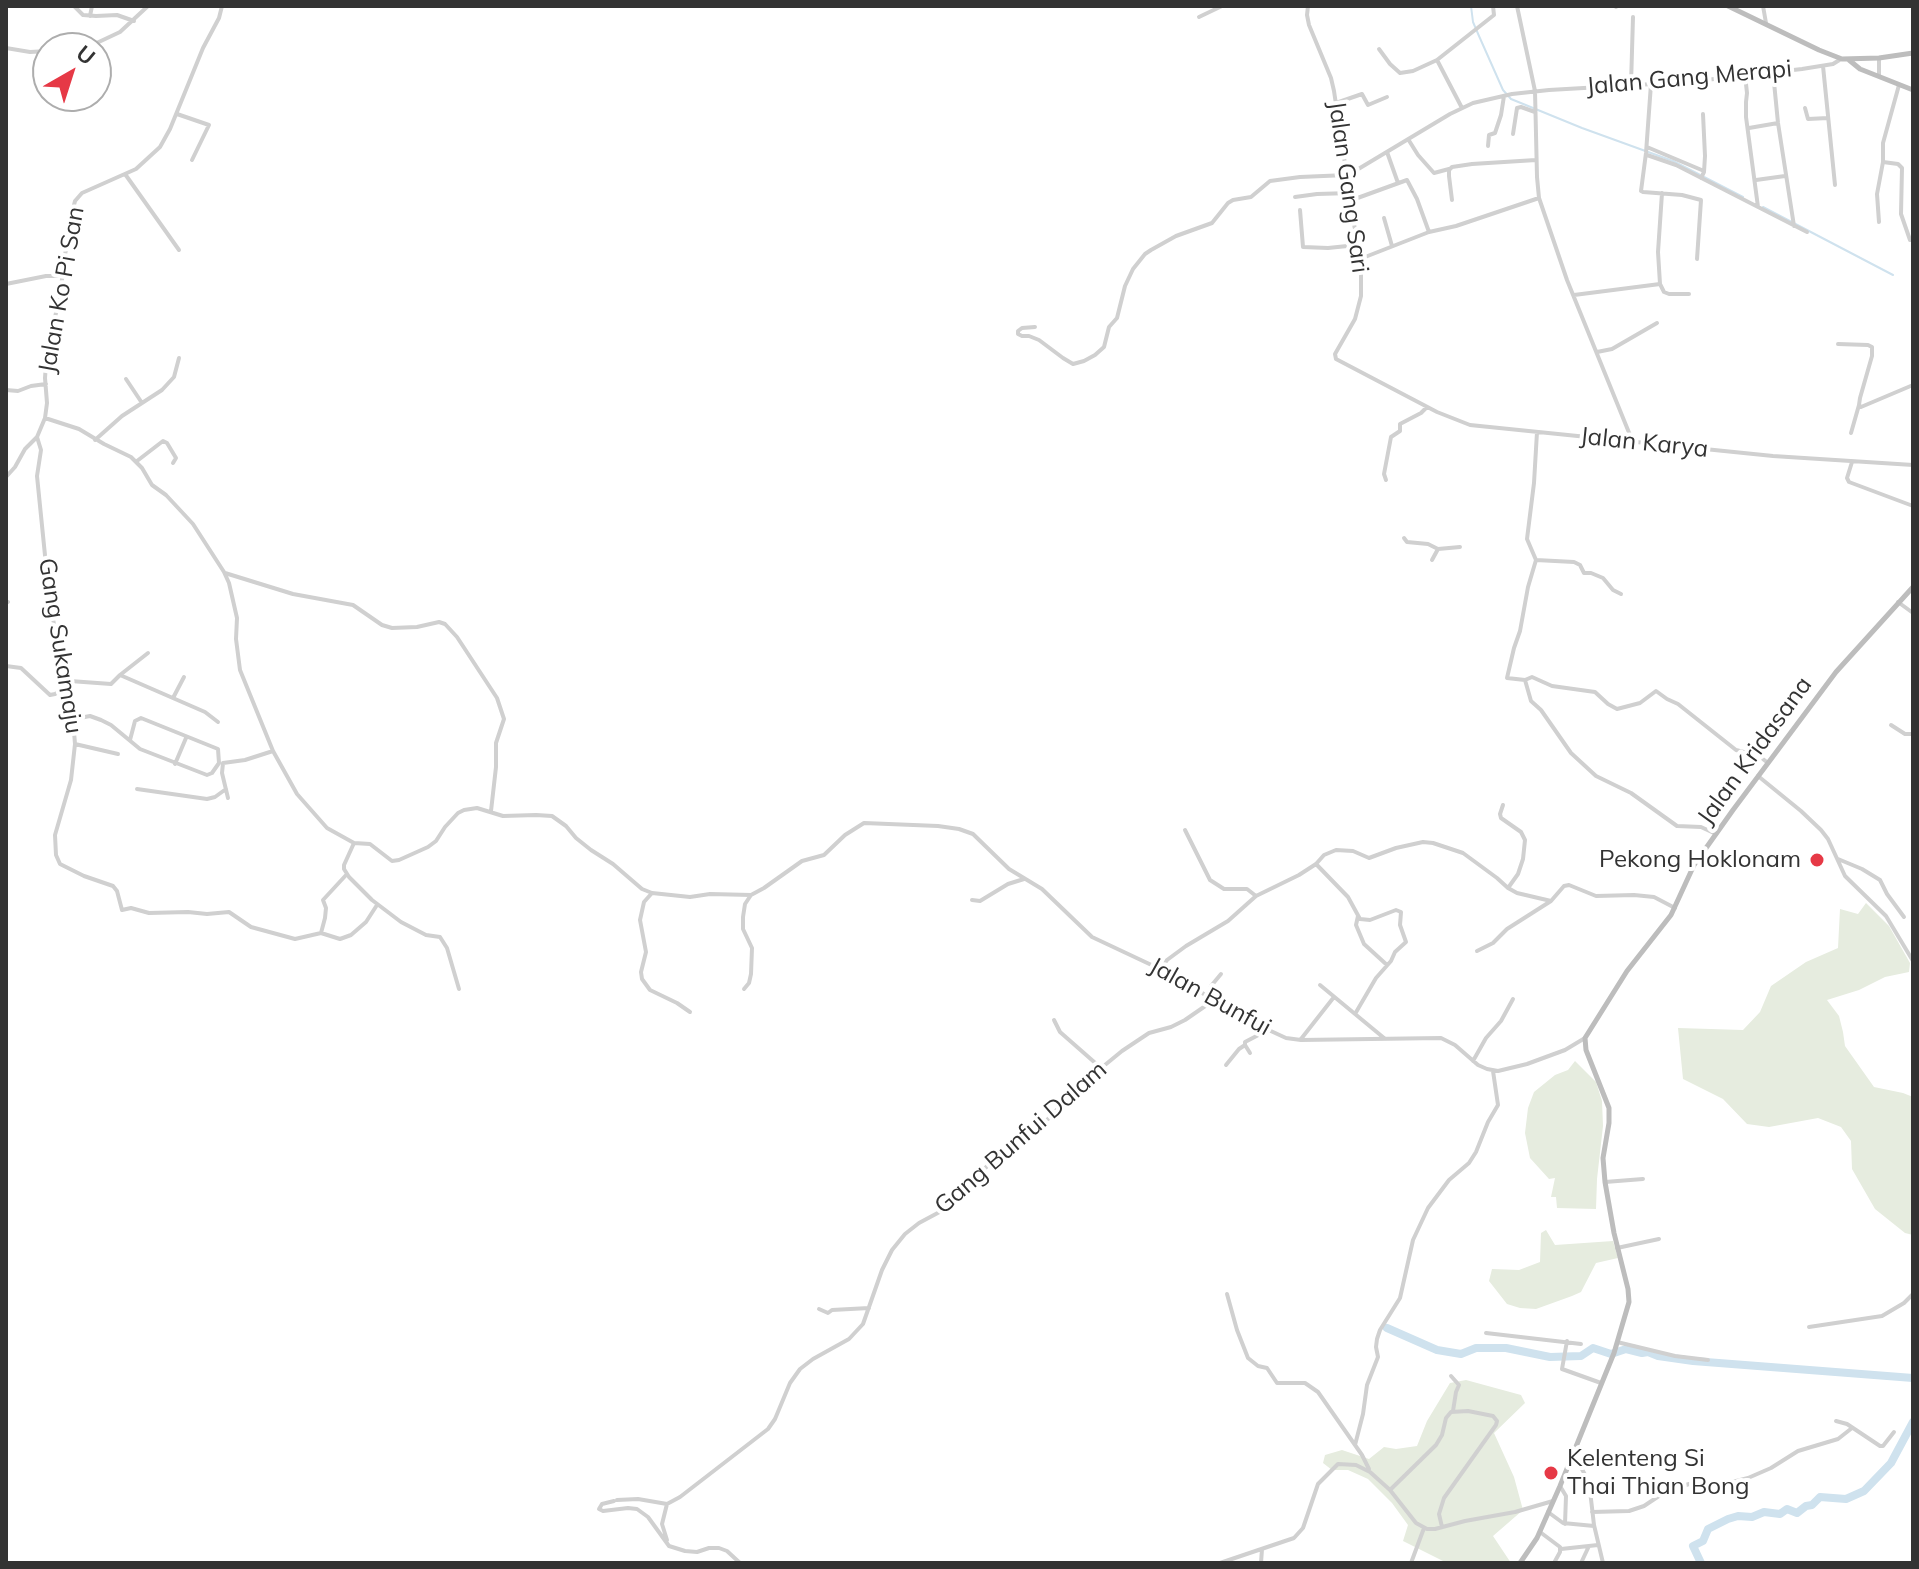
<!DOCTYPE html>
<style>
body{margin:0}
#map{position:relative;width:1919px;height:1569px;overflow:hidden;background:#fff;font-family:Mulish,sans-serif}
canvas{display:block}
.frame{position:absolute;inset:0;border:8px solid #333;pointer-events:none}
.north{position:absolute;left:32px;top:32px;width:80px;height:80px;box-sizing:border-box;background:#fff;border:2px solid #adadad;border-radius:50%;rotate:39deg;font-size:22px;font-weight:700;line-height:32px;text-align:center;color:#333}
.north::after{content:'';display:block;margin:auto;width:28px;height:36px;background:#e63946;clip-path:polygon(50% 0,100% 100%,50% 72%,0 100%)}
</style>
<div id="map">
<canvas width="1919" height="1569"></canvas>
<div class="frame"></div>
<div class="north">U</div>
</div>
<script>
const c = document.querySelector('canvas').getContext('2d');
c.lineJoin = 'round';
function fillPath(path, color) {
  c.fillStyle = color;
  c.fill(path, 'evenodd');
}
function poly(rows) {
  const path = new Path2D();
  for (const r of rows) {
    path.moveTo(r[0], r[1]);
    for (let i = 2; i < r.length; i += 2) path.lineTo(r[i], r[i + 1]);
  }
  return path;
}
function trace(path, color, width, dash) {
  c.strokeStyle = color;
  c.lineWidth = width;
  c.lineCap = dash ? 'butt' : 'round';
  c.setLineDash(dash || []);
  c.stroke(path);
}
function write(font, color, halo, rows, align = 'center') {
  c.font = font + ' Mulish,sans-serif';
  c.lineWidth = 8;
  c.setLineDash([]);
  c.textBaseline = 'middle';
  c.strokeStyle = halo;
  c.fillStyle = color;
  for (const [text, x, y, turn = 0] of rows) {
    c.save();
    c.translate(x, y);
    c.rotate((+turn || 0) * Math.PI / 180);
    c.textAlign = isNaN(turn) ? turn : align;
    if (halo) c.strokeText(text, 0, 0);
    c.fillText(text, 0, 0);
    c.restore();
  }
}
fillPath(poly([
 [1866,903,1889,926,1910,963,1909,972,1885,977,1859,990,1827,1000,1839,1016,1843,1032,1845,1046,1874,1087,1903,1093,1913,1097,1913,1235,1905,1233,1875,1209,1852,1169,1851,1141,1841,1127,1818,1118,1769,1127,1747,1124,1723,1099,1683,1079,1678,1028,1743,1030,1760,1012,1771,986,1806,962,1838,948,1840,909,1858,914],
 [1575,1061,1596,1082,1602,1101,1603,1126,1597,1179,1596,1209,1557,1208,1556,1197,1551,1197,1555,1178,1549,1179,1530,1158,1525,1133,1528,1108,1534,1092,1555,1075,1568,1070],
 [1546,1230,1555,1245,1613,1241,1618,1258,1596,1263,1581,1292,1572,1296,1536,1309,1520,1308,1507,1304,1489,1281,1492,1269,1519,1270,1540,1262,1541,1233],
 [1466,1380,1521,1395,1525,1403,1494,1433,1514,1477,1523,1510,1493,1536,1511,1563,1447,1563,1403,1541,1408,1525,1392,1503,1368,1479,1348,1470,1332,1470,1323,1463,1325,1455,1342,1450,1369,1459,1384,1447,1396,1449,1417,1446,1427,1421,1450,1383]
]), '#e6ecdf');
trace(poly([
 [1471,6,1473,22,1479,36,1503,90,1511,99,1582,128,1673,161,1743,197],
 [1763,207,1893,275]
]), '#cfe2ee', 2);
trace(poly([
 [1387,1328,1437,1350,1461,1354,1476,1348,1506,1348,1550,1357,1581,1356,1593,1348,1611,1354,1626,1349,1642,1353,1648,1352,1658,1356,1693,1361,1913,1378],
 [1701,1563,1693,1546,1703,1541,1708,1529,1728,1519,1738,1516,1752,1517,1764,1512,1780,1514,1787,1509,1797,1513,1806,1506,1812,1505,1820,1497,1846,1499,1864,1491,1891,1463,1913,1422]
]), '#cfe2ee', 8);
trace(poly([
 [74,6,83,15,96,16,117,15,134,21],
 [1308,6,1307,15,1309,25,1331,78,1334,91,1361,270,1361,296,1355,319,1335,354,1336,359,1437,412,1470,425,1773,456,1913,465],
 [1517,6,1535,91,1537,177,1539,198,1567,280,1632,440],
 [1616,6,1616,7],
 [1763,6,1766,23],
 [90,16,92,6],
 [1199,17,1222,6],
 [6,48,30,52,48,51],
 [86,48,120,32,148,6],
 [1379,49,1390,64,1400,73,1413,71,1437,60],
 [1823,66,1835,185],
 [1773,72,1778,123,1794,226],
 [1745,75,1747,93,1746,102,1746,117,1758,207],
 [1879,75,1879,58],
 [1651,84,1646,153,1641,191,1643,192,1682,195,1701,200,1697,259],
 [1631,85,1633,17],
 [1336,103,1362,94,1368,105,1387,97],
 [1462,108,1437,60,1494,15,1493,6],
 [1805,108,1808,119,1828,118],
 [177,114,209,125,192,160],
 [1749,128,1778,123],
 [1513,134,1517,108,1521,107,1535,112],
 [1408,139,1418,155,1434,173,1449,169],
 [1488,146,1489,135,1495,133,1501,115,1504,96],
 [1647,147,1704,171],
 [1387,152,1398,183],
 [1647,155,1676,165,1807,232],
 [1883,162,1898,164,1902,168,1901,214,1910,240],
 [125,174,179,250],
 [1701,178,1704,172,1705,156,1703,114],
 [1756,180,1785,176],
 [1662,193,1658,252,1660,284,1664,292,1669,294,1689,294],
 [1295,197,1317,194,1351,193],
 [1352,200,1407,180,1417,199,1429,232],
 [1452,200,1449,176,1449,170,1452,167,1472,164,1536,160],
 [1300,210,1303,247,1328,248,1357,245],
 [1384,218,1392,246],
 [1879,222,1877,194,1883,162,1883,143,1899,85],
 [1360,259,1429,232,1456,226,1539,198],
 [6,284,46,276,62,276],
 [1574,295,1660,284],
 [1035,327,1022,328,1018,331,1018,334,1022,336,1029,336,1039,340,1063,358,1073,364,1084,361,1095,355,1104,347,1109,327,1117,318,1125,286,1133,269,1145,254,1151,250,1176,236,1212,223,1228,203,1233,200,1251,197,1270,181,1300,177,1347,175,1355,171,1450,114,1473,103,1512,94,1549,90,1688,82,1802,69,1833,64,1841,59],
 [1838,344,1868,345,1872,347,1872,356,1860,398,1859,405,1861,407,1913,385],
 [1597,352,1612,349,1657,323],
 [126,379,142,403],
 [6,390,18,391,31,386,46,384],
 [45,418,79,429,104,444,131,457,142,468,152,485,166,495,193,524,224,572,229,583,237,618,236,639,240,670,273,751,297,794,327,828,354,843,370,844,392,861,399,860,428,847,436,841,445,827,458,813,464,810,477,808,503,816,536,815,552,816,566,826,576,838,591,850,613,864,642,889,652,893,690,897,710,894,751,895,764,888,802,861,824,855,845,835,864,823,938,826,959,829,973,834,1009,869,1042,889,1092,937,1160,969,1260,1026,1286,1038,1301,1040,1441,1038,1455,1045,1478,1065,1487,1069,1498,1071,1527,1064,1565,1050,1585,1038],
 [1537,432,1534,483,1527,539,1536,560,1528,587,1520,631,1514,648,1507,678,1525,680,1531,701,1541,710,1571,753,1596,776,1631,793,1677,826,1701,827,1716,834],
 [1851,433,1859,405],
 [37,437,41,450,37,476,48,585,56,638,70,681,75,744,71,780,55,835,56,855,60,864,84,876,113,886,117,891,122,910,131,908,149,913,188,912,207,914,229,912,251,927,295,939,321,933,340,939,351,935,366,922,377,905],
 [95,440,122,416,162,390,174,377,179,358],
 [137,461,163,441,167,443,176,458,173,463],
 [1852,462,1847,478,1849,482,1913,506],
 [6,477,15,467,25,449,37,437,45,418,47,403,45,378,46,364,61,287,69,225,75,201,82,193,136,169,160,147,170,129,203,48,219,18,222,6],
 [1386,480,1384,474,1391,437,1400,431,1400,424,1421,413,1427,407],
 [1404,538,1407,542,1428,544,1438,549,1460,547],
 [1432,560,1438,549],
 [1536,560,1574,562,1580,565,1584,573,1591,573,1603,578,1613,590,1621,594],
 [225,573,293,594,353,605,382,625,392,628,417,627,439,622,445,624,457,637,497,698,504,719,496,743,496,767,491,811],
 [1898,602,1913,613],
 [6,603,8,602],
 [6,666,21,668,50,695,55,694,62,690,71,689],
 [120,675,148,653],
 [1525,680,1532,677,1552,686,1595,692,1608,704,1617,709,1640,703,1656,691,1667,699,1678,704,1736,750,1759,756,1768,763],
 [70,681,111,684,120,675,205,712,218,722],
 [173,698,184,677],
 [74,719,90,716,101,720,111,725,140,749,207,775,212,773,219,763,218,749,141,718,135,721,130,740],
 [1891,725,1905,734,1913,734],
 [75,744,118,754],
 [175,764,186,738],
 [1758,776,1801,811,1821,830,1828,839,1845,876,1886,916,1913,961],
 [137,789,207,799,215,797,226,789],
 [228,798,222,773,223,763,245,760,273,751],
 [1503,805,1500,814,1501,818,1521,832,1525,840,1523,859,1518,874,1508,888],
 [1185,830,1210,880,1224,889,1247,889,1256,896],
 [354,843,344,865,344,869,349,877,372,900,401,922,426,935,440,937,447,948,459,989],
 [1838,859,1862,869,1880,880,1887,894,1904,917],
 [1316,864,1348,897,1360,919,1370,920,1396,910,1401,912,1400,925,1406,942,1395,952,1391,961,1376,978,1355,1014],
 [652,893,644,902,640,920,646,952,641,972,642,979,650,990,677,1003,690,1012],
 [972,900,980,901,1008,884,1024,879],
 [1358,916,1356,925,1364,944,1387,965],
 [321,933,325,918,326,908,323,900,347,874],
 [1477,951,1493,943,1507,929,1551,901],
 [1160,969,1167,960,1186,946,1228,921,1256,896,1299,875,1316,864,1324,855,1336,850,1353,851,1369,858,1396,848,1423,842,1433,843,1463,853,1497,878,1508,888,1517,893,1551,901,1564,886,1569,885,1596,896,1634,895,1654,897,1675,908],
 [1320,985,1384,1038],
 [744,989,749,983,751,974,752,948,743,929,743,917,745,904,751,895],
 [1208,996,1211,986,1221,974],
 [1054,1020,1060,1032,1101,1068],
 [1301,1039,1334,997],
 [1250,1053,1245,1045,1245,1042,1268,1030],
 [1473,1061,1486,1038,1501,1021,1513,999],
 [1226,1065,1239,1049,1245,1045],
 [1605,1182,1643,1179],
 [1617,1248,1659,1239],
 [1227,1294,1237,1330,1248,1358,1258,1366,1267,1368,1277,1383,1305,1383,1318,1392,1362,1455,1369,1469],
 [819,1309,828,1313,832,1310,869,1308],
 [1809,1327,1882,1316,1904,1303,1913,1294],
 [1486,1333,1581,1344],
 [1567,1341,1562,1369,1601,1383],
 [1617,1342,1675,1356,1708,1360],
 [1451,1376,1459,1385,1456,1392,1453,1411],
 [1836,1421,1847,1424,1880,1446,1883,1446,1894,1432],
 [1355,1445,1363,1414,1367,1385,1378,1357,1376,1347,1377,1339,1380,1330,1400,1298,1413,1240,1428,1208,1449,1180,1469,1163,1476,1152,1488,1122,1498,1105,1493,1071],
 [1571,1458,1578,1462,1589,1482,1594,1525,1603,1563],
 [1560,1486,1566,1496,1565,1524],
 [1390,1490,1436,1445,1442,1435,1446,1418,1451,1412,1468,1411,1493,1416,1497,1421,1496,1425,1444,1498,1439,1514,1442,1527],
 [617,1500,638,1499,667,1504,680,1497,768,1429,775,1419,790,1383,800,1369,813,1359,849,1339,863,1324,882,1270,892,1250,905,1234,919,1223,947,1208,993,1160,1048,1119,1083,1083,1122,1051,1149,1033,1171,1027,1185,1020,1214,1000],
 [614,1501,602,1504,599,1509,603,1511,628,1508,637,1509,648,1517,669,1546,685,1551,697,1552,709,1548,719,1548,727,1551,740,1563],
 [1548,1512,1563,1523,1594,1526],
 [1592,1512,1629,1511,1644,1506,1665,1492,1689,1484,1713,1487,1748,1478,1771,1468,1798,1451,1838,1439,1852,1428],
 [1540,1532,1560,1547,1560,1552,1554,1563],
 [667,1540,662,1524,667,1504],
 [1561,1549,1598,1545],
 [1220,1563,1294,1538,1303,1528,1318,1484,1338,1464,1356,1465,1370,1472,1390,1490,1416,1523,1427,1529,1435,1529,1465,1521,1515,1512,1553,1501],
 [1261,1563,1262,1549],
 [1411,1563,1424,1528],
 [1581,1563,1589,1546]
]), '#d0d0d0', 4);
trace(poly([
 [1728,6,1819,50,1842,59,1879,58,1913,53],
 [1849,60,1860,69,1913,90],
 [1520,1563,1537,1538,1560,1486,1614,1353,1629,1302,1628,1289,1614,1233,1605,1182,1603,1158,1609,1123,1609,1108,1586,1050,1585,1038,1627,971,1671,915,1694,865,1733,810,1836,672,1913,587]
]), '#bdbdbd', 5);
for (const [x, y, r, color] of [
 [1817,860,8,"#e63946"],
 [1551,1473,8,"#e63946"]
]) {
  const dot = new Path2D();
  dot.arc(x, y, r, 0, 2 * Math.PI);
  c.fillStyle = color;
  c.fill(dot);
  trace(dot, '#fff', 3);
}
write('24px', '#333', '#fff', [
 ["Jalan Gang Merapi",1689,78,-5],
 ["Jalan Gang Sari",1348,187,82],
 ["Jalan Ko Pi San",62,290,-80],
 ["Jalan Karya",1644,443,6],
 ["Gang Sukamaju",60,646,81],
 ["Jalan Kridasana",1755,751,-54],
 ["Jalan Bunfui",1210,997,29],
 ["Gang Bunfui Dalam",1021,1138,-41]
]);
write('24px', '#333', '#fff', [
 ["Pekong Hoklonam",1801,860],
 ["Kelenteng Si",1567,1459,"left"],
 ["Thai Thian Bong",1567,1487,"left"]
], 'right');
</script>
